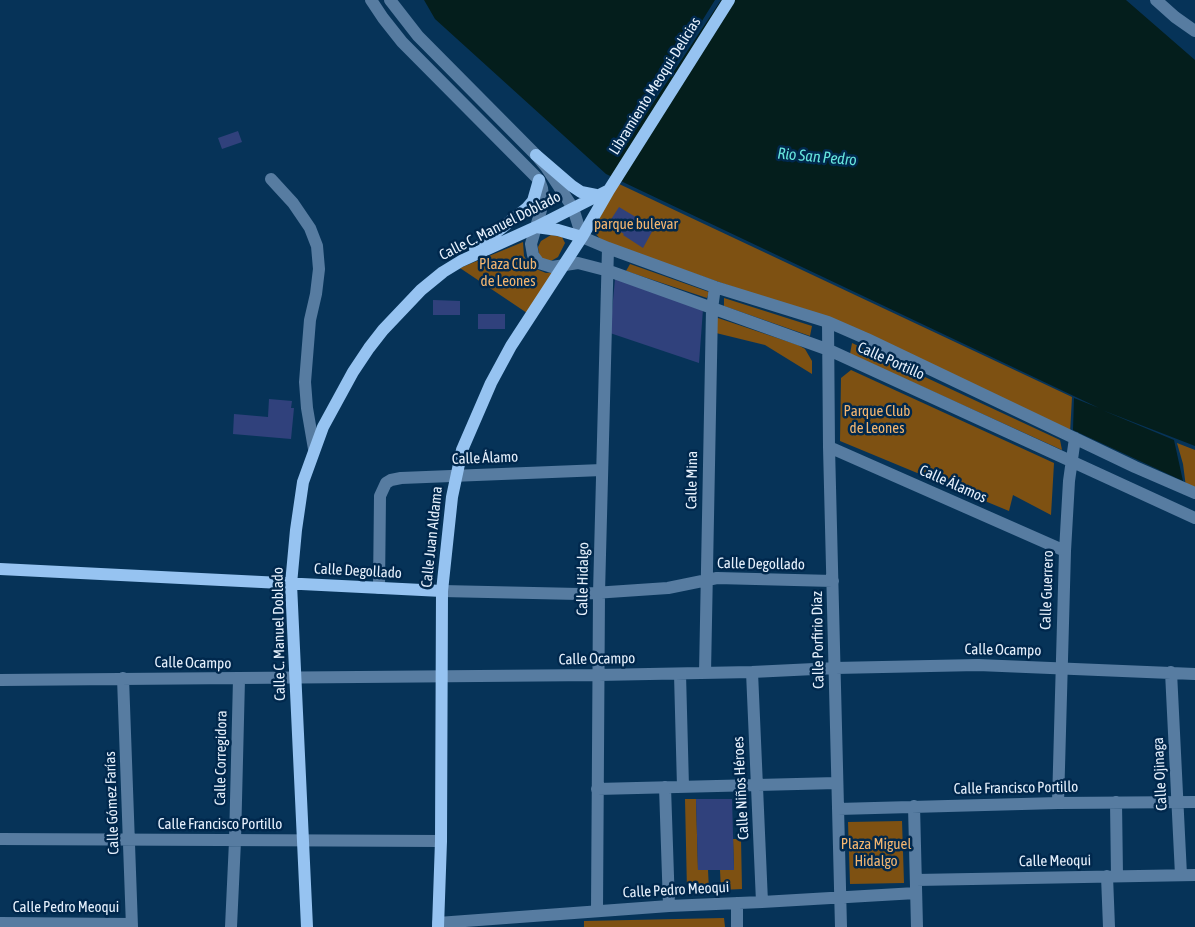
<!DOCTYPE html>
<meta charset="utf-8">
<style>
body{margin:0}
canvas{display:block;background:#063358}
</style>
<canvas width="1195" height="927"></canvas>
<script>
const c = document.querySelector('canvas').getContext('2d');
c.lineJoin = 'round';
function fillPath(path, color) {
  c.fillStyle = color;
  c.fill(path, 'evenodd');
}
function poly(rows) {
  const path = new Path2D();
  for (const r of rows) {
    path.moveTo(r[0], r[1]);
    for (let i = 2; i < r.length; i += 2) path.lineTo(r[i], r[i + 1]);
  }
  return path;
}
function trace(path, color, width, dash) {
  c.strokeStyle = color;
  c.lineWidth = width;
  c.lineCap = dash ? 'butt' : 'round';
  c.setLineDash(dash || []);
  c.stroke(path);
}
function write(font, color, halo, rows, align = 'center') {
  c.font = font + ' "Asap Condensed",sans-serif';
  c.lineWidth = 5;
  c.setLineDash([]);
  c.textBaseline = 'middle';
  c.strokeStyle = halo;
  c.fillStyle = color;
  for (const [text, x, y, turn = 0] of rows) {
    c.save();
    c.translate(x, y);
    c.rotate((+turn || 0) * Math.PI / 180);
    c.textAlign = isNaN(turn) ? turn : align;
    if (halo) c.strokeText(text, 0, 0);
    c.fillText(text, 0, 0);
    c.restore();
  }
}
fillPath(poly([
 [617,183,1072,397,1070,433,820,317,603,242,593,231],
 [551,235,562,237,565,243,558,257,551,261,543,260,539,254,538,247,541,241],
 [523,242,524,256,531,267,546,273,554,272,527,313,460,268],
 [630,264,709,292,707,298,626,271],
 [724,298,812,326,810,336,724,306],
 [715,317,798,345,805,349,812,361,812,374,765,345,716,333],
 [852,343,1060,440,1062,450,850,354],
 [851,370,1054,463,1051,515,1013,495,1009,511,840,441,841,378],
 [1177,443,1195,450,1195,490,1186,487,1183,464],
 [685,799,696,799,698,870,708,870,709,890,687,891],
 [902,821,904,883,850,884,848,822],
 [733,839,741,839,742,889,721,890,720,870,734,870],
 [724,918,725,927,584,927,584,921]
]), '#7e5112');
fillPath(poly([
 [424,0,715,0,622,150,721,0,1126,0,1195,60,1195,446,1102,410,1174,440,1183,481,1073,430,1074,398,1099,408,606,174,435,19]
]), '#041e1c');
fillPath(poly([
 [238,131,242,142,222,149,218,138],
 [619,207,654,228,643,248,623,235,624,234,608,224],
 [615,279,703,309,699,363,610,333],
 [433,300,460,301,460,315,433,315],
 [478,314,505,314,505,329,478,329],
 [269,399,292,401,291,408,294,408,291,439,233,434,234,414,268,417],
 [696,799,732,799,734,870,698,870]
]), '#30417c');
trace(poly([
 [371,0,383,18,402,42,539,180,542,188,543,197,541,210,531,244,533,255,539,263,552,267,578,263,609,271,829,350,1195,518],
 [390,0,418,36,536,155,546,167,573,208,582,237,608,248,715,287,828,322,867,339,1135,467,1195,493],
 [1156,0,1175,17,1195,31],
 [271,179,293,203,310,228,317,246,319,269,316,294,310,320,305,382,307,408,314,449],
 [828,322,829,447,841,927],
 [829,447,1065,551],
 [379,588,380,496,386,483,391,480,401,478,602,470],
 [442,591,579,594,668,588,717,578,833,581],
 [752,672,762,902],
 [1171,672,1181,875],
 [705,673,712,309,715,287],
 [680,674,683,787],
 [123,678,132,927],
 [0,680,598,675,752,672,835,668,978,665,1195,674],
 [665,787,669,906],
 [597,789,837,783],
 [1116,802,1117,876],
 [1058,803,1065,551,1069,481,1075,438],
 [914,806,917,927],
 [838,809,1058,803,1195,802],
 [0,839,441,841],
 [1107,876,1109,927],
 [916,880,1195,875],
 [737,903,737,927],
 [597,910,599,593,608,248],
 [0,923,132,924],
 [438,923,669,906,762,902,916,893],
 [231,927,235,841,239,679]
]), '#577ca1', 12);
trace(poly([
 [536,155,572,186,581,192,596,195],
 [536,227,558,230,582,237],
 [475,249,527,208,533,201,539,180],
 [0,569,442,591],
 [307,927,291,584,296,530,303,482,323,427,353,372,369,348,383,330,421,290,443,272,461,261,536,227,609,190],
 [438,927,441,841,442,591,452,497,462,450,491,383,511,346,582,237,609,190,729,0]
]), '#96c3f1', 12);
write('15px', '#e5f0fc', '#00284d', [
 ["Libramiento Meoqui-Delicias",655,86,-58],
 ["Calle C. Manuel Doblado",500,226,-27],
 ["Calle Portillo",891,361,24],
 ["Calle Álamo",485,458,-2],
 ["Calle Mina",692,480,-89],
 ["Calle Álamos",953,484,24],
 ["Calle Juan Aldama",432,537,-84],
 ["Calle Degollado",761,564,1],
 ["Calle Degollado",358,571,3],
 ["Calle Hidalgo",583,579,-89],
 ["Calle Guerrero",1047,590,-88],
 ["Calle C. Manuel Doblado",279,634,-91],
 ["Calle Porfirio Díaz",818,640,-91],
 ["Calle Ocampo",1003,650,1],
 ["Calle Ocampo",597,659,-1],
 ["Calle Ocampo",193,663,1],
 ["Calle Corregidora",221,758,-89],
 ["Calle Ojinaga",1160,774,-93],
 ["Calle Niños Héroes",741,788,-93],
 ["Calle Francisco Portillo",1016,788,-1],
 ["Calle Gómez Farías",112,803,-92],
 ["Calle Francisco Portillo",220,824],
 ["Calle Meoqui",1055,861,-1],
 ["Calle Pedro Meoqui",676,890,-3],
 ["Calle Pedro Meoqui",66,907]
]);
write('15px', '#f3b670', '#00284d', [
 ["parque bulevar",636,224],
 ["Plaza Club",508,264],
 ["de Leones",508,281],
 ["Parque Club",877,411],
 ["de Leones",877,428],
 ["Plaza Miguel",876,844],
 ["Hidalgo",876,861]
]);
write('italic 16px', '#66e4dc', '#00284d', [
 ["Rio San Pedro",817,157,5]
]);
</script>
